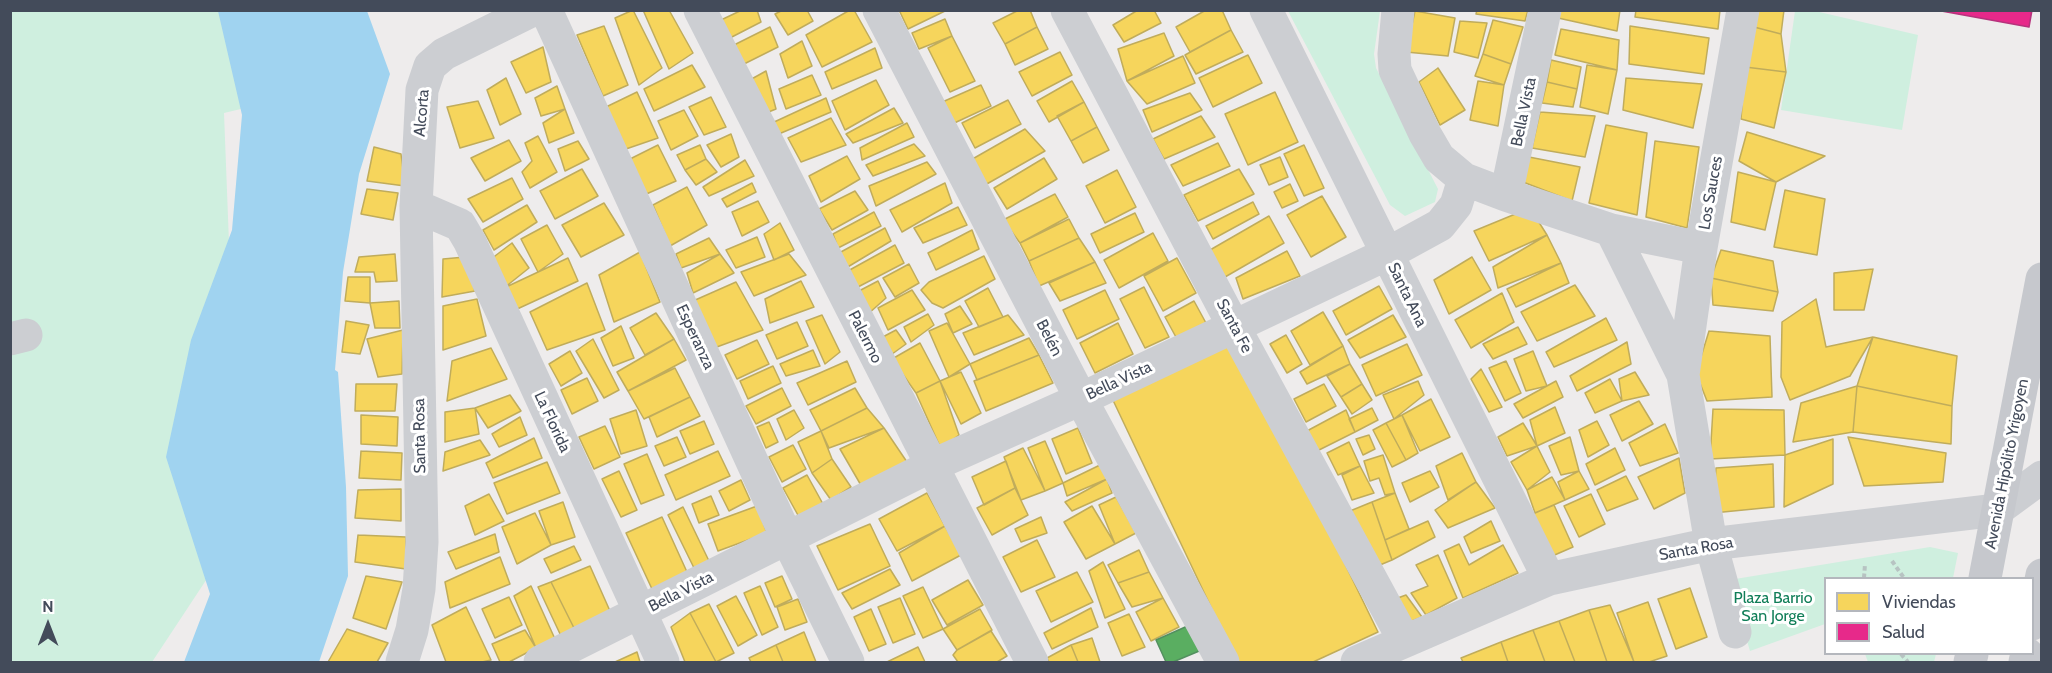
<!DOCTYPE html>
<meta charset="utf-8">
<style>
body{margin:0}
#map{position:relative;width:2052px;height:673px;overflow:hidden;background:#eeecec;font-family:Cabin,sans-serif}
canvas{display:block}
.frame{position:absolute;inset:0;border:12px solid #434b5a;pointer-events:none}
.legend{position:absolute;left:1824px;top:577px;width:210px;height:78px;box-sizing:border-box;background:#fff;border:2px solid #b4b7bd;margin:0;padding:8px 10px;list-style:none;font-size:18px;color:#434b5a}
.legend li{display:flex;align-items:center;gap:12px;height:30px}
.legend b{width:30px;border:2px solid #b4b7bd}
.north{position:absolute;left:18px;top:595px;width:60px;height:60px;-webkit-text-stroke:4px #fff;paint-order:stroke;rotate:0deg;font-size:16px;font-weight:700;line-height:24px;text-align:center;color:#434b5a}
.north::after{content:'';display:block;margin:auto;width:21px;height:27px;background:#434b5a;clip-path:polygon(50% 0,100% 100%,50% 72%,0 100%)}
</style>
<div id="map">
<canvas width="2052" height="673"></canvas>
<div class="frame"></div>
<ul class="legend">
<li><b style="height:16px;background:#f6d55c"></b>Viviendas</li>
<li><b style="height:16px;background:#e7298a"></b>Salud</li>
</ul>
<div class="north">N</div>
</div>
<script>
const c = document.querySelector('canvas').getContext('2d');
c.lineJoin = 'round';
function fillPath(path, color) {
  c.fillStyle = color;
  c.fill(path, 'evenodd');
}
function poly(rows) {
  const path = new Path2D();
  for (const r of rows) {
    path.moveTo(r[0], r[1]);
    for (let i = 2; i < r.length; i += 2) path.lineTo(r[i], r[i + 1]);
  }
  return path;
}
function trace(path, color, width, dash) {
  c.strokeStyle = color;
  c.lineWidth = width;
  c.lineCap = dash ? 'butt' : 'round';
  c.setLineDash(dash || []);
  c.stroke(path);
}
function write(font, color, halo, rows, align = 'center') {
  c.font = font + ' Cabin,sans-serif';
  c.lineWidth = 6;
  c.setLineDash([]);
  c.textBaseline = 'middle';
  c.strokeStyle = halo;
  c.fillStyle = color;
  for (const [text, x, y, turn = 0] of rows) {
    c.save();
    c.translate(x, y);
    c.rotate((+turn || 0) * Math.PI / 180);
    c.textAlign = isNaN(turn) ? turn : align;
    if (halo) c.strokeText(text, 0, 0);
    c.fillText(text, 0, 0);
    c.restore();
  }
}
fillPath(poly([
 [10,11,348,11,371,78,224,113,231,295,224,553,152,662,11,662],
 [1288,11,1380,11,1374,54,1376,68,1438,189,1435,202,1405,216,1390,205],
 [1795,11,1815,11,1918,35,1902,130,1781,110],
 [1930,547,1958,553,1953,578,1826,578,1825,624,1750,651,1729,580],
 [1865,654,1936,654,1934,662,1868,662]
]), '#cfefdf');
fillPath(poly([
 [218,11,367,11,390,74,359,174,343,272,335,370,338,372,346,487,348,576,319,662,184,662,210,594,166,457,191,340,232,230,242,115]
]), '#a0d3f0');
const homes = poly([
 [633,10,662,68,639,85,615,18,633,10],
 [643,10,669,10,693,53,669,69,643,10],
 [742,10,757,10,761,22,726,40,721,20,742,10],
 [783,10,807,10,813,21,788,35,775,14,783,10],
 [850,10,854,10,872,42,822,67,806,35,850,10],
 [899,10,945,10,945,11,908,29,899,10],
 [1019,10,1030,10,1037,27,1005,44,993,23,1019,10],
 [1138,10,1154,10,1161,23,1124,42,1113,25,1138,10],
 [1206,10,1222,10,1231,30,1190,52,1176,27,1206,10],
 [1477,10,1528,10,1525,21,1476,14,1477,10],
 [1560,10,1620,10,1617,31,1558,18,1560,10],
 [1636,10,1720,10,1718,29,1635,17,1636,10],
 [1757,10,1784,10,1781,34,1754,27,1757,10],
 [1415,11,1455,18,1448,56,1406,52,1415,11],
 [945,19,952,36,919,49,912,33,945,19],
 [1493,20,1523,27,1511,64,1483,54,1493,20],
 [1460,21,1487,23,1478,58,1454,52,1460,21],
 [604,26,628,85,603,96,577,35,604,26],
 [1630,26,1709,38,1704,74,1629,64,1630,26],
 [770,27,778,47,738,67,732,46,770,27],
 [1037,27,1048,49,1015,65,1005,44,1037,27],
 [1754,27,1781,34,1786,72,1745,67,1754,27],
 [1561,29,1619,40,1617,70,1555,55,1561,29],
 [1231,30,1243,52,1196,74,1185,55,1231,30],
 [1164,33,1174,56,1127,81,1118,49,1164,33],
 [952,36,975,81,950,92,928,48,952,36],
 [802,41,812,66,788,78,780,54,802,41],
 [543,47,551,82,526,93,511,62,543,47],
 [875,48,882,68,832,89,825,72,875,48],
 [1060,52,1072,75,1032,96,1019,72,1060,52],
 [1483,54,1511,64,1504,85,1475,76,1483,54],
 [1248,55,1262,83,1213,107,1199,78,1248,55],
 [1183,56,1195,83,1147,104,1127,81,1183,56],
 [1551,60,1581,67,1577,89,1547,82,1551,60],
 [692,65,705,87,654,111,644,89,692,65],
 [1587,65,1617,70,1608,114,1580,107,1587,65],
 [1745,67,1786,72,1774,128,1741,119,1745,67],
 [1438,68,1465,110,1440,125,1419,82,1438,68],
 [766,71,776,109,761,115,748,81,766,71],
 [812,75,821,95,786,109,779,89,812,75],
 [506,78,521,114,500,125,487,90,506,78],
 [1626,78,1702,84,1693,128,1623,110,1626,78],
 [876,80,889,105,845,130,832,101,876,80],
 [1072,81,1084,102,1049,122,1037,101,1072,81],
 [1478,81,1504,85,1498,126,1470,120,1478,81],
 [1547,82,1577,89,1573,107,1542,103,1547,82],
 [981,85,991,106,950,125,940,103,981,85],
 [557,86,565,109,541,116,535,98,557,86],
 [637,92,658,138,623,150,606,107,637,92],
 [1275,92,1298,142,1248,165,1225,114,1275,92],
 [1190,93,1202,110,1152,132,1143,110,1190,93],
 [711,97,726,127,704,135,689,107,711,97],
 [826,98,831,112,774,136,772,123,826,98],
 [1008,100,1021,124,975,148,962,123,1008,100],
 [478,101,494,138,460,148,447,107,478,101],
 [1084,102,1097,127,1071,141,1057,116,1084,102],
 [894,108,903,123,853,143,846,134,894,108],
 [565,109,574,133,549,143,543,123,565,109],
 [684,110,698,136,671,150,658,121,684,110],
 [1540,112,1595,116,1585,157,1532,148,1540,112],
 [1201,116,1215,137,1164,159,1153,139,1201,116],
 [831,118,846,145,801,162,788,138,831,118],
 [907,123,914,137,862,160,860,148,907,123],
 [1606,125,1647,133,1637,215,1589,203,1606,125],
 [1097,127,1109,150,1083,163,1071,141,1097,127],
 [1025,129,1045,151,985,185,969,161,1025,129],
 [1747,132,1825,156,1776,182,1739,161,1747,132],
 [731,134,739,157,721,167,707,145,731,134],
 [538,136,557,172,530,188,522,172,532,161,525,143,538,136],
 [509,140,521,161,485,181,471,158,509,140],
 [578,141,589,159,565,171,558,149,578,141],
 [1655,141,1699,147,1687,228,1646,217,1655,141],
 [1218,143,1230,166,1183,186,1171,165,1218,143],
 [914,144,925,156,873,176,866,165,914,144],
 [658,145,676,181,644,195,630,159,658,145],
 [700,145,706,159,685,170,677,155,700,145],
 [1304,145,1324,188,1304,196,1284,154,1304,145],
 [374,147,401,154,405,186,367,181,374,147],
 [847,156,860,179,821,202,809,176,847,156],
 [1280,157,1288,177,1269,185,1260,165,1280,157],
 [1529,157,1580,167,1572,201,1523,182,1529,157],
 [1044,158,1057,179,1007,209,994,188,1044,158],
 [706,159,717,172,696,185,685,170,706,159],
 [745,160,754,176,709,196,703,187,745,160],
 [927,162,936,174,876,206,869,186,927,162],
 [582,169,598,196,555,219,540,191,582,169],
 [1239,169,1254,194,1198,221,1184,195,1239,169],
 [1117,170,1136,207,1105,223,1086,186,1117,170],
 [1738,172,1776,182,1765,230,1731,222,1738,172],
 [512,178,523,199,483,222,468,199,512,178],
 [752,183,756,192,727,207,722,199,752,183],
 [945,183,952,203,902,232,890,210,945,183],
 [1290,184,1298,201,1282,208,1274,192,1290,184],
 [687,187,707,225,670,246,653,205,687,187],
 [367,189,398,193,393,220,361,214,367,189],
 [1785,190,1825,199,1817,255,1774,247,1785,190],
 [855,191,868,210,832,230,819,209,855,191],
 [1055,194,1068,217,1020,243,1003,220,1055,194],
 [1322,196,1346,237,1311,257,1287,215,1322,196],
 [758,201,769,222,742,236,732,212,758,201],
 [1253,202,1259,214,1213,239,1206,226,1253,202],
 [604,203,624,235,581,257,562,225,604,203],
 [527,205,537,222,494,250,483,230,527,205],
 [958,207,967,225,923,243,914,228,958,207],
 [1530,208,1547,235,1489,261,1474,231,1530,208],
 [874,212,881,226,838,248,833,234,874,212],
 [1135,213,1144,232,1100,253,1091,234,1135,213],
 [1269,216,1284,243,1225,277,1210,250,1269,216],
 [1069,219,1079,238,1029,261,1020,243,1069,219],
 [780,223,794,250,774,260,764,234,780,223],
 [547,225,563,254,538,272,521,239,547,225],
 [885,228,891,241,846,268,839,253,885,228],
 [972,230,979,249,936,270,928,253,972,230],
 [1153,233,1168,261,1119,288,1104,260,1153,233],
 [1547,235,1561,263,1498,288,1493,267,1547,235],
 [757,237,765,257,736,268,726,250,757,237],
 [709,238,720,254,681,268,676,254,709,238],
 [1079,238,1095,262,1039,286,1029,261,1079,238],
 [512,243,529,268,504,288,491,259,512,243],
 [895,245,904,263,856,288,846,272,895,245],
 [1721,250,1773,261,1778,292,1711,278,1721,250],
 [1287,251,1300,276,1243,299,1236,278,1287,251],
 [640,252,660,302,614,322,599,275,640,252],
 [395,254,397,281,376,282,374,272,355,272,359,257,395,254],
 [720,254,734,273,693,293,687,273,720,254],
 [789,254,806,275,754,296,741,272,789,254],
 [984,256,995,279,943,308,932,303,921,290,929,282,984,256],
 [465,257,475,291,442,297,443,259,465,257],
 [1472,257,1491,290,1449,314,1434,280,1472,257],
 [568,258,578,281,515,310,504,288,568,258],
 [1177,258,1196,293,1163,311,1144,276,1177,258],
 [1095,262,1106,283,1060,301,1049,283,1095,262],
 [1561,263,1569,283,1516,307,1507,289,1561,263],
 [909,264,919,283,895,297,883,278,909,264],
 [1873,269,1864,310,1834,310,1834,273,1873,269],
 [348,277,370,277,370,303,345,301,348,277],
 [1711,278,1778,292,1773,311,1713,305,1711,278],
 [801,281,814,307,770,323,765,299,801,281],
 [878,281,886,298,868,314,857,292,878,281],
 [736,282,763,330,714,348,693,301,736,282],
 [587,283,605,330,547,350,530,312,587,283],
 [1575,285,1595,316,1537,341,1521,312,1575,285],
 [1379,286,1392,309,1346,335,1333,311,1379,286],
 [1144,287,1169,337,1145,348,1120,299,1144,287],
 [988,288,1003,317,979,327,965,301,988,288],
 [912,290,925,310,888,330,878,308,912,290],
 [1105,290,1119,319,1077,339,1063,310,1105,290],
 [1502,293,1514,322,1471,348,1455,320,1502,293],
 [477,299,486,336,443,350,443,306,477,299],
 [1816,299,1826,347,1873,337,1850,376,1790,400,1781,377,1782,322,1816,299],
 [399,301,400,328,375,328,370,303,399,301],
 [1194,301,1206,323,1177,339,1165,317,1194,301],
 [960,306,972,324,953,333,945,314,960,306],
 [1323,312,1343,346,1310,365,1291,331,1323,312],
 [656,313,674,339,645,355,630,328,656,313],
 [928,314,934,325,911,342,904,327,928,314],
 [822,315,840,352,825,364,806,321,822,315],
 [1008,315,1024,335,974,355,963,333,1008,315],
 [1393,315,1406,337,1360,358,1348,340,1393,315],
 [1606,318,1617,340,1554,367,1546,352,1606,318],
 [346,321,369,325,360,354,342,352,346,321],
 [797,322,808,346,777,359,766,335,797,322],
 [947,323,970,364,949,377,929,331,947,323],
 [1118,323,1133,354,1095,373,1080,343,1118,323],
 [621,326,634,358,613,366,601,338,621,326],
 [1518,327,1527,344,1493,359,1483,344,1518,327],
 [403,330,402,374,378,377,367,339,403,330],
 [896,330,906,344,888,357,877,340,896,330],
 [1709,331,1770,336,1772,397,1707,401,1696,373,1709,331],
 [1234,335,1378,632,1313,662,1237,662,1111,396,1234,335],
 [1286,335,1302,364,1287,373,1270,344,1286,335],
 [1873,337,1957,356,1952,406,1857,386,1873,337],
 [1029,338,1039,355,977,380,970,364,1029,338],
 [593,339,619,390,604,398,576,351,593,339],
 [674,339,686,360,628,391,617,372,674,339],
 [757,340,769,364,737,379,725,355,757,340],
 [1627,342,1631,364,1577,391,1570,376,1627,342],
 [920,343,940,381,916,393,892,359,920,343],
 [1407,344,1422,375,1376,396,1362,365,1407,344],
 [1343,346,1350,364,1307,384,1300,372,1343,346],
 [491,348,507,379,447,401,452,361,491,348],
 [813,350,820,366,786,376,780,364,813,350],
 [570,351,582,373,561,386,549,364,570,351],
 [1533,351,1547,386,1526,391,1514,359,1533,351],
 [1039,355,1053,383,986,411,974,381,1039,355],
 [847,361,856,382,808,405,797,383,847,361],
 [1506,361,1521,393,1505,401,1489,368,1506,361],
 [1350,364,1362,384,1341,397,1327,376,1350,364],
 [773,366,781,383,748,399,740,381,773,366],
 [675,368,690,397,644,419,628,391,675,368],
 [1481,369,1502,407,1489,412,1471,379,1481,369],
 [961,372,981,413,961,424,940,381,961,372],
 [1635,372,1649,395,1622,401,1619,379,1635,372],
 [587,378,598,401,572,414,561,390,587,378],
 [1610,379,1622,401,1595,413,1585,393,1610,379],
 [940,381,959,435,941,449,916,393,940,381],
 [1418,381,1424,395,1394,419,1383,395,1418,381],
 [1556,381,1563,397,1523,418,1514,404,1556,381],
 [356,384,397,384,395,411,355,411,356,384],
 [1324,384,1336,406,1306,422,1294,399,1324,384],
 [1362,384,1372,400,1352,414,1341,397,1362,384],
 [1857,386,1952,406,1951,444,1853,432,1857,386],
 [1857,386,1853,432,1793,442,1801,403,1857,386],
 [782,388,791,406,756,424,746,406,782,388],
 [855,388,867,408,821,431,810,410,855,388],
 [510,395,521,411,488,428,475,408,510,395],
 [690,397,700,416,657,437,649,417,690,397],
 [1431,399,1450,437,1420,451,1402,415,1431,399],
 [1639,401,1653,424,1622,441,1610,415,1639,401],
 [1555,407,1565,433,1537,446,1530,420,1555,407],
 [475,408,479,434,445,442,445,412,475,408],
 [867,408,884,428,829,448,821,431,867,408],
 [1372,408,1378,420,1355,432,1349,419,1372,408],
 [1713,409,1784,410,1785,455,1710,459,1713,409],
 [636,410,647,446,621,454,610,419,636,410],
 [794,410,804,428,786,440,777,419,794,410],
 [1346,410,1355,432,1315,452,1305,432,1346,410],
 [361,415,398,417,397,446,361,444,361,415],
 [1402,415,1418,453,1406,460,1386,423,1402,415],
 [520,417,527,435,499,447,492,434,520,417],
 [704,421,714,444,690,454,680,431,704,421],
 [1597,421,1609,445,1588,457,1579,430,1597,421],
 [769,422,778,442,766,448,757,427,769,422],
 [1386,423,1406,460,1392,467,1373,430,1386,423],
 [1523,423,1537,446,1507,456,1498,437,1523,423],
 [1665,424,1678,453,1640,466,1629,443,1665,424],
 [605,426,620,457,594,469,579,437,605,426],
 [884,428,907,462,862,487,840,449,884,428],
 [1078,428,1092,463,1066,474,1052,439,1078,428],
 [821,431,832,459,812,473,798,442,821,431],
 [1369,435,1375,449,1363,455,1356,439,1369,435],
 [677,437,686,457,664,466,655,446,677,437],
 [1570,437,1579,471,1561,475,1549,446,1570,437],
 [1848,437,1946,453,1943,482,1864,486,1848,437],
 [534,438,542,458,493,478,486,463,534,438],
 [1833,439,1833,484,1784,507,1785,455,1833,439],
 [480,440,490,455,443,471,445,452,480,440],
 [1045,441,1063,483,1045,491,1028,448,1045,441],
 [1349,442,1360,466,1338,475,1327,453,1349,442],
 [793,445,806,469,782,482,769,457,793,445],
 [1537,446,1550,472,1527,490,1511,462,1537,446],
 [1023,448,1045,491,1021,500,1004,457,1023,448],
 [1615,448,1625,470,1595,485,1586,464,1615,448],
 [361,451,402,453,401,480,359,478,361,451],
 [718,451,730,476,676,500,665,475,718,451],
 [1462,453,1476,482,1448,500,1436,466,1462,453],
 [647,454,664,495,641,504,624,464,647,454],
 [1383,455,1395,493,1385,495,1379,478,1370,481,1364,461,1383,455],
 [1679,458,1685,493,1654,509,1638,477,1679,458],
 [832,459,851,487,831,500,812,473,832,459],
 [1006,461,1015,488,984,505,972,477,1006,461],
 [547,462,560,493,507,514,494,483,547,462],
 [1773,464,1774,507,1713,513,1716,468,1773,464],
 [1100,465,1107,479,1067,496,1063,483,1100,465],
 [1360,466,1374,493,1352,500,1342,475,1360,466],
 [619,471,637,510,621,517,602,479,619,471],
 [1430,471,1439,487,1410,502,1402,483,1430,471],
 [1579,471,1589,489,1565,500,1558,482,1579,471],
 [807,475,823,504,799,517,783,488,807,475],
 [1626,476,1638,499,1607,511,1597,490,1626,476],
 [1552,477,1565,500,1535,513,1527,490,1552,477],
 [1107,479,1112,493,1072,511,1065,502,1107,479],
 [741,480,750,500,729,511,719,491,741,480],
 [1476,482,1495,508,1448,528,1435,510,1476,482],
 [1015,488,1028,515,992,535,977,508,1015,488],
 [401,489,401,521,355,518,358,490,401,489],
 [927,493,945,526,897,551,879,519,927,493],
 [1395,493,1409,529,1385,540,1372,502,1395,493],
 [489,494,504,521,475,535,465,506,489,494],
 [1591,494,1605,524,1579,537,1564,506,1591,494],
 [711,496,719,515,699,523,692,504,711,496],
 [1116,497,1136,533,1115,544,1099,505,1116,497],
 [563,502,575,537,551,545,539,511,563,502],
 [1372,502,1392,560,1375,567,1350,511,1372,502],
 [1554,505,1573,547,1550,557,1530,515,1554,505],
 [757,506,767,533,718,551,708,524,757,506],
 [1092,506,1115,544,1086,559,1064,522,1092,506],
 [683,507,709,561,694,568,668,515,683,507],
 [535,513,551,545,517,564,502,527,535,513],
 [662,517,687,572,652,589,626,533,662,517],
 [1041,517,1047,533,1021,542,1015,529,1041,517],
 [1428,521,1435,537,1392,560,1385,540,1428,521],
 [1491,521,1500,541,1471,553,1464,537,1491,521],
 [870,524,890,566,838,590,817,546,870,524],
 [945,526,961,555,912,581,899,553,945,526],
 [495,534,499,552,456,569,448,552,495,534],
 [358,535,406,537,406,569,355,562,358,535],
 [1037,540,1055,577,1021,592,1003,557,1037,540],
 [1459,544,1469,565,1503,545,1518,573,1463,598,1444,551,1459,544],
 [574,546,581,560,551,573,544,559,574,546],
 [1139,550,1149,572,1118,583,1108,565,1139,550],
 [1438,555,1457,598,1426,615,1411,593,1428,586,1416,565,1438,555],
 [500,557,510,584,450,608,445,582,500,557],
 [1103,562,1125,609,1105,618,1089,571,1103,562],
 [590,566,610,611,574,628,551,582,590,566],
 [890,569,900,585,852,609,842,593,890,569],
 [1077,572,1093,602,1051,622,1036,591,1077,572],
 [1149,572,1163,598,1132,607,1118,583,1149,572],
 [366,576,402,582,386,629,353,618,366,576],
 [782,576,792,599,775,607,765,583,782,576],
 [968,580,983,605,947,625,932,600,968,580],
 [551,582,574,628,561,636,538,587,551,582],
 [531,586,555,639,536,648,514,596,531,586],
 [760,586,778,627,762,635,744,593,760,586],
 [923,587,943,629,923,638,903,596,923,587],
 [1690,588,1707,637,1676,649,1658,599,1690,588],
 [1406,595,1422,617,1407,623,1395,599,1406,595],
 [736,596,757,635,738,646,717,606,736,596],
 [509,597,522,625,495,638,482,609,509,597],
 [900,598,915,634,893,643,878,607,900,598],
 [1163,598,1179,627,1151,641,1136,612,1163,598],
 [798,599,807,622,785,630,777,607,798,599],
 [1648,602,1667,656,1649,662,1634,662,1617,613,1648,602],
 [709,604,734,653,716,662,690,613,709,604],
 [1610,605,1634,662,1607,662,1589,610,1610,605],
 [466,607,491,660,482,662,446,662,432,625,466,607],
 [1091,608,1098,627,1052,649,1044,633,1091,608],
 [871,609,886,644,869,651,854,617,871,609],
 [980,609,992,630,957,650,943,629,980,609],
 [1589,610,1607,662,1575,662,1559,621,1589,610],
 [690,613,716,662,685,662,671,627,690,613],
 [1129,614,1145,647,1122,656,1108,623,1129,614],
 [1559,621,1575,662,1545,662,1533,630,1559,621],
 [347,629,388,643,377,662,328,662,347,629],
 [525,630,536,648,509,662,500,662,492,644,525,630],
 [1533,630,1545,662,1508,662,1501,642,1533,630],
 [991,631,1007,656,997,662,958,662,953,655,957,650,991,631],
 [804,632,816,662,783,662,776,645,804,632],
 [1092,638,1100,662,1078,662,1071,645,1092,638],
 [1501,642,1508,662,1463,662,1461,658,1501,642],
 [776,645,783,662,751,662,749,658,776,645],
 [1071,645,1078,662,1049,662,1047,658,1071,645],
 [918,647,925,662,887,662,918,647],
 [637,652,640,662,615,662,637,652]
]);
fillPath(homes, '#f6d55c');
trace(homes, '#c0ac5b', 1.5);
const health = poly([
 [1936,10,2032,10,2029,27,1936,10]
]);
fillPath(health, '#e7298a');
trace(health, '#b6337c', 1.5);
const public = poly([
 [1192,624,1204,649,1173,662,1166,662,1156,640,1192,624]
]);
fillPath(public, '#5aae61');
trace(public, '#53905f', 1.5);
trace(poly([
 [1892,561,1904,578],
 [1864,578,1865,564],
 [1901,654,1908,662]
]), '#b7c3c2', 4, [4.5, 3]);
trace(poly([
 [546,10,787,538,848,662],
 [700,10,1032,662],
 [879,10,1081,399,1223,662],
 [1067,10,1234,327,1404,640],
 [1266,10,1549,579],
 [1398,10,1394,54,1395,70,1425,134,1439,158,1464,179,1506,195,1545,10],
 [1506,195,1611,230,1683,375,1711,544,1735,632],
 [416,206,460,225,470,242,663,662],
 [1611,230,1701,248],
 [10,339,26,335],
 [1683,375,1701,248,1743,10],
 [402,662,412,630,419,589,422,542,416,206,422,90,430,66,444,54,533,10],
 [540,662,931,466,1081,399,1387,254,1440,225,1456,205,1464,179],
 [1357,662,1549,579,1711,544,1997,510,2042,477]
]), '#ccced2', 33);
trace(poly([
 [1985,578,2042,279],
 [2032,624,2042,575],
 [1970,662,1972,654],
 [2025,662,2027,654]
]), '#c6c8cd', 33);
write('16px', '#434b5a', '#fff', [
 ["Bella Vista",1524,112,-78],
 ["Alcorta",422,113,-85],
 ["Los Sauces",1711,193,-80],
 ["Santa Ana",1407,295,64],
 ["Santa Fe",1234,326,62],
 ["Esperanza",695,337,65],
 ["Palermo",865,337,63],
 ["Belén",1049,338,63],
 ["Bella Vista",1119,381,-25],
 ["La Florida",552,422,65],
 ["Santa Rosa",420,436,-91],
 ["Avenida Hipólito Yrigoyen",2007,464,-79],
 ["Santa Rosa",1696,549,-10],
 ["Bella Vista",681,592,-27]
]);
write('16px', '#107e58', '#fff', [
 ["Plaza Barrio",1773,598],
 ["San Jorge",1773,616]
]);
</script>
